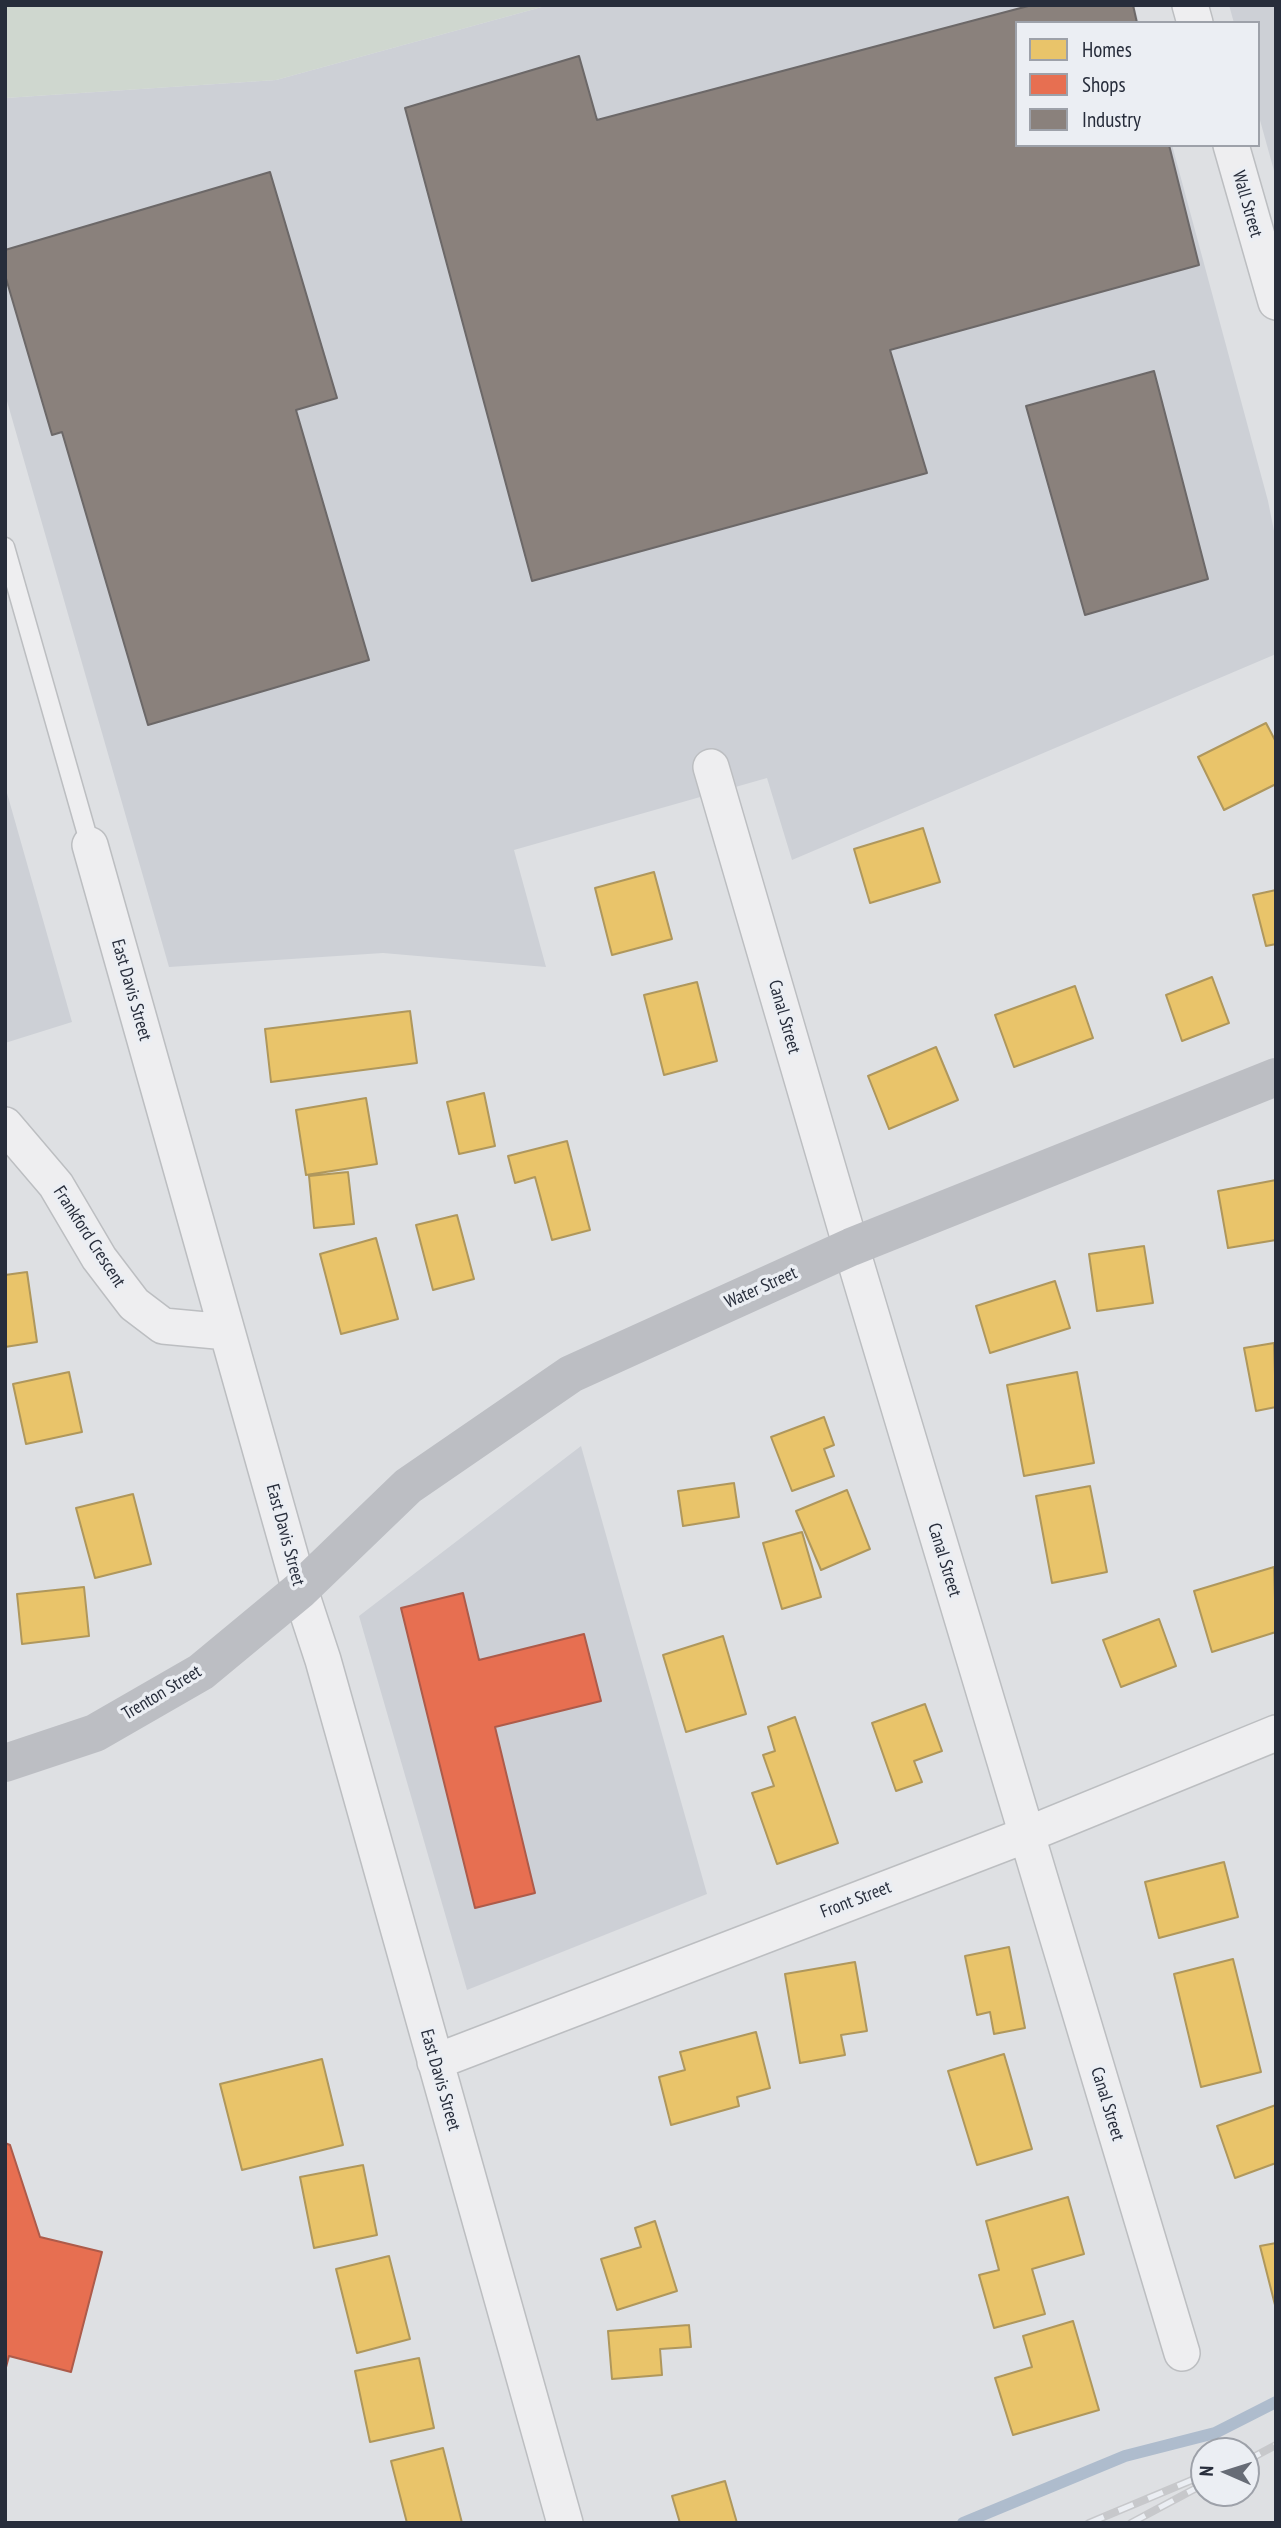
<!DOCTYPE html>
<style>
body{margin:0}
#map{position:relative;width:1281px;height:2528px;overflow:hidden;background:#dee0e3;font-family:"PT Sans Narrow",sans-serif}
canvas{display:block}
.frame{position:absolute;inset:0;border:7px solid #272d3b;pointer-events:none}
.legend{position:absolute;left:1015px;top:21px;width:245px;height:126px;box-sizing:border-box;background:#ebeef3;border:2px solid #9da1a9;margin:0;padding:9px 12px;list-style:none;font-size:21px;color:#272d3b}
.legend li{display:flex;align-items:center;gap:14px;height:35px}
.legend b{width:35px;border:2px solid #9da1a9}
.north{position:absolute;left:1190px;top:2437px;width:70px;height:70px;box-sizing:border-box;background:#ebeef3;border:2px solid #9da1a9;border-radius:50%;rotate:273deg;font-size:19px;font-weight:700;line-height:28px;text-align:center;color:#272d3b}
.north::after{content:'';display:block;margin:auto;width:24px;height:32px;background:#676c76;clip-path:polygon(50% 0,100% 100%,50% 72%,0 100%)}
</style>
<div id="map">
<canvas width="1281" height="2528"></canvas>
<div class="frame"></div>
<ul class="legend">
<li><b style="height:19px;background:#e9c46a"></b>Homes</li>
<li><b style="height:19px;background:#e76f51"></b>Shops</li>
<li><b style="height:19px;background:#8a817c"></b>Industry</li>
</ul>
<div class="north">N</div>
</div>
<script>
const c = document.querySelector('canvas').getContext('2d');
c.lineJoin = 'round';
function fillPath(path, color) {
  c.fillStyle = color;
  c.fill(path, 'evenodd');
}
function poly(rows) {
  const path = new Path2D();
  for (const r of rows) {
    path.moveTo(r[0], r[1]);
    for (let i = 2; i < r.length; i += 2) path.lineTo(r[i], r[i + 1]);
  }
  return path;
}
function trace(path, color, width, dash) {
  c.strokeStyle = color;
  c.lineWidth = width;
  c.lineCap = dash ? 'butt' : 'round';
  c.setLineDash(dash || []);
  c.stroke(path);
}
function write(font, color, halo, rows, align = 'center') {
  c.font = font + ' "PT Sans Narrow",sans-serif';
  c.lineWidth = 7;
  c.setLineDash([]);
  c.textBaseline = 'middle';
  c.strokeStyle = halo;
  c.fillStyle = color;
  for (const [text, x, y, turn = 0] of rows) {
    c.save();
    c.translate(x, y);
    c.rotate((+turn || 0) * Math.PI / 180);
    c.textAlign = isNaN(turn) ? turn : align;
    if (halo) c.strokeText(text, 0, 0);
    c.fillText(text, 0, 0);
    c.restore();
  }
}
fillPath(poly([
 [549,5,1134,5,1139,23,1017,23,1017,145,1172,145,1268,501,1276,541,1276,654,792,860,767,778,514,850,546,967,383,953,169,967,5,394,5,98,276,80],
 [1229,5,1276,5,1276,178,1258,113,1258,23,1234,23],
 [5,786,72,1022,5,1043],
 [581,1446,707,1894,467,1990,359,1616]
]), '#cdd0d6');
fillPath(poly([
 [5,5,549,5,276,80,5,98]
]), '#cfd7cf');
const homes = poly([
 [1266,723,1276,742,1276,784,1224,810,1198,757,1266,723],
 [923,828,940,882,870,903,854,849,923,828],
 [654,872,672,939,612,955,595,888,654,872],
 [1276,890,1276,944,1266,946,1253,895,1276,890],
 [1212,977,1229,1023,1182,1041,1166,995,1212,977],
 [697,982,717,1061,664,1075,644,995,697,982],
 [1075,986,1093,1038,1014,1067,995,1015,1075,986],
 [410,1011,417,1063,271,1082,265,1029,410,1011],
 [936,1047,958,1100,889,1129,868,1076,936,1047],
 [484,1093,495,1146,459,1154,447,1102,484,1093],
 [366,1098,377,1164,306,1175,296,1110,366,1098],
 [567,1141,590,1230,552,1240,535,1177,515,1183,508,1156,567,1141],
 [348,1172,354,1224,314,1228,309,1176,348,1172],
 [1276,1180,1276,1240,1228,1248,1218,1191,1276,1180],
 [457,1215,474,1279,433,1290,416,1225,457,1215],
 [376,1238,398,1319,341,1334,320,1254,376,1238],
 [1144,1246,1153,1303,1097,1311,1089,1254,1144,1246],
 [27,1272,37,1342,5,1347,5,1275,27,1272],
 [1055,1281,1070,1328,990,1353,976,1306,1055,1281],
 [1274,1343,1276,1407,1256,1411,1244,1348,1274,1343],
 [69,1372,82,1432,26,1444,13,1384,69,1372],
 [1077,1372,1094,1463,1024,1476,1007,1385,1077,1372],
 [824,1417,834,1445,824,1449,834,1476,792,1491,771,1437,824,1417],
 [734,1483,739,1517,683,1526,678,1491,734,1483],
 [1090,1486,1107,1572,1052,1583,1036,1496,1090,1486],
 [847,1490,870,1549,821,1570,796,1511,847,1490],
 [133,1494,151,1564,95,1578,76,1508,133,1494],
 [802,1532,821,1597,782,1609,763,1543,802,1532],
 [1274,1567,1276,1632,1212,1652,1194,1591,1274,1567],
 [84,1587,89,1636,22,1644,17,1594,84,1587],
 [1159,1619,1176,1666,1121,1687,1103,1640,1159,1619],
 [723,1636,746,1714,686,1732,663,1655,723,1636],
 [925,1704,942,1751,914,1761,922,1782,896,1791,872,1723,925,1704],
 [795,1717,838,1843,777,1864,752,1793,774,1786,763,1755,775,1751,768,1727,795,1717],
 [1224,1862,1238,1917,1159,1938,1145,1882,1224,1862],
 [1009,1947,1025,2028,994,2034,990,2012,977,2015,965,1956,1009,1947],
 [1233,1959,1261,2072,1201,2087,1174,1974,1233,1959],
 [855,1962,867,2031,841,2035,845,2055,800,2063,785,1974,855,1962],
 [756,2032,770,2088,737,2097,739,2106,671,2125,659,2077,685,2070,680,2052,756,2032],
 [1004,2054,1032,2149,977,2165,948,2071,1004,2054],
 [322,2059,343,2145,242,2170,220,2084,322,2059],
 [1276,2105,1276,2163,1235,2178,1217,2126,1276,2105],
 [363,2165,377,2235,314,2248,300,2177,363,2165],
 [1068,2197,1084,2254,1032,2269,1045,2314,994,2328,979,2275,999,2270,986,2221,1068,2197],
 [655,2221,677,2291,617,2310,601,2259,641,2247,635,2228,655,2221],
 [1276,2243,1276,2305,1275,2305,1260,2246,1276,2243],
 [389,2256,410,2339,357,2353,336,2269,389,2256],
 [1073,2321,1099,2410,1013,2435,995,2378,1032,2367,1023,2336,1073,2321],
 [689,2325,691,2347,660,2349,662,2375,612,2379,608,2331,689,2325],
 [419,2358,434,2428,370,2442,355,2371,419,2358],
 [443,2448,462,2523,407,2523,391,2461,443,2448],
 [725,2481,737,2523,680,2523,672,2496,725,2481]
]);
fillPath(homes, '#e9c46a');
trace(homes, '#af975c', 2);
const shops = poly([
 [463,1593,479,1660,584,1634,601,1701,495,1727,535,1893,475,1908,401,1608,463,1593],
 [5,2143,10,2145,40,2237,102,2252,71,2372,9,2356,5,2371,5,2143]
]);
fillPath(shops, '#e76f51');
trace(shops, '#ad5b4a', 2);
const industry = poly([
 [1032,5,1133,5,1137,23,1017,23,1017,145,1169,145,1199,265,890,350,927,473,532,581,405,108,579,56,597,120,1032,5],
 [270,172,337,398,296,410,369,660,148,725,62,432,52,435,5,275,5,250,270,172],
 [1154,371,1208,579,1085,615,1026,406,1154,371]
]);
fillPath(industry, '#8a817c');
trace(industry, '#6c6868', 2);
trace(poly([
 [963,2523,1125,2456,1215,2433,1276,2402]
]), '#aebccd', 12);
const service = poly([
 [5,547,90,845]
]);
const minor = poly([
 [1190,5,1195,23],
 [1231,145,1276,302],
 [711,767,851,1247,1182,2353],
 [90,845,300,1590,323,1660,565,2523],
 [5,1125,56,1185,99,1258,134,1304,163,1326,227,1332],
 [435,2062,1026,1835,1276,1733]
]);
trace(service, '#bcbec1', 21);
trace(minor, '#bcbec1', 38);
trace(service, '#eeeef0', 18);
trace(minor, '#eeeef0', 35);
trace(poly([
 [5,1763,95,1733,201,1672,300,1590,408,1486,571,1374,851,1247,1276,1077]
]), '#bcbec3', 38);
const rail = poly([
 [1246,2461,1276,2445],
 [1089,2523,1204,2475],
 [1131,2523,1202,2485]
]);
trace(rail, '#c7c8cb', 8);
trace(rail, '#ebeef3', 5, [16]);
write('18px', '#272d3b', '#ebeef3', [
 ["Wall Street",1247,204,74],
 ["East Davis Street",131,990,74],
 ["Canal Street",784,1017,74],
 ["Frankford Crescent",89,1237,57],
 ["Water Street",761,1288,-24],
 ["East Davis Street",285,1535,75],
 ["Canal Street",944,1560,73],
 ["Trenton Street",162,1693,-31],
 ["Front Street",856,1900,-21],
 ["East Davis Street",440,2080,74],
 ["Canal Street",1107,2104,73]
]);
</script>
